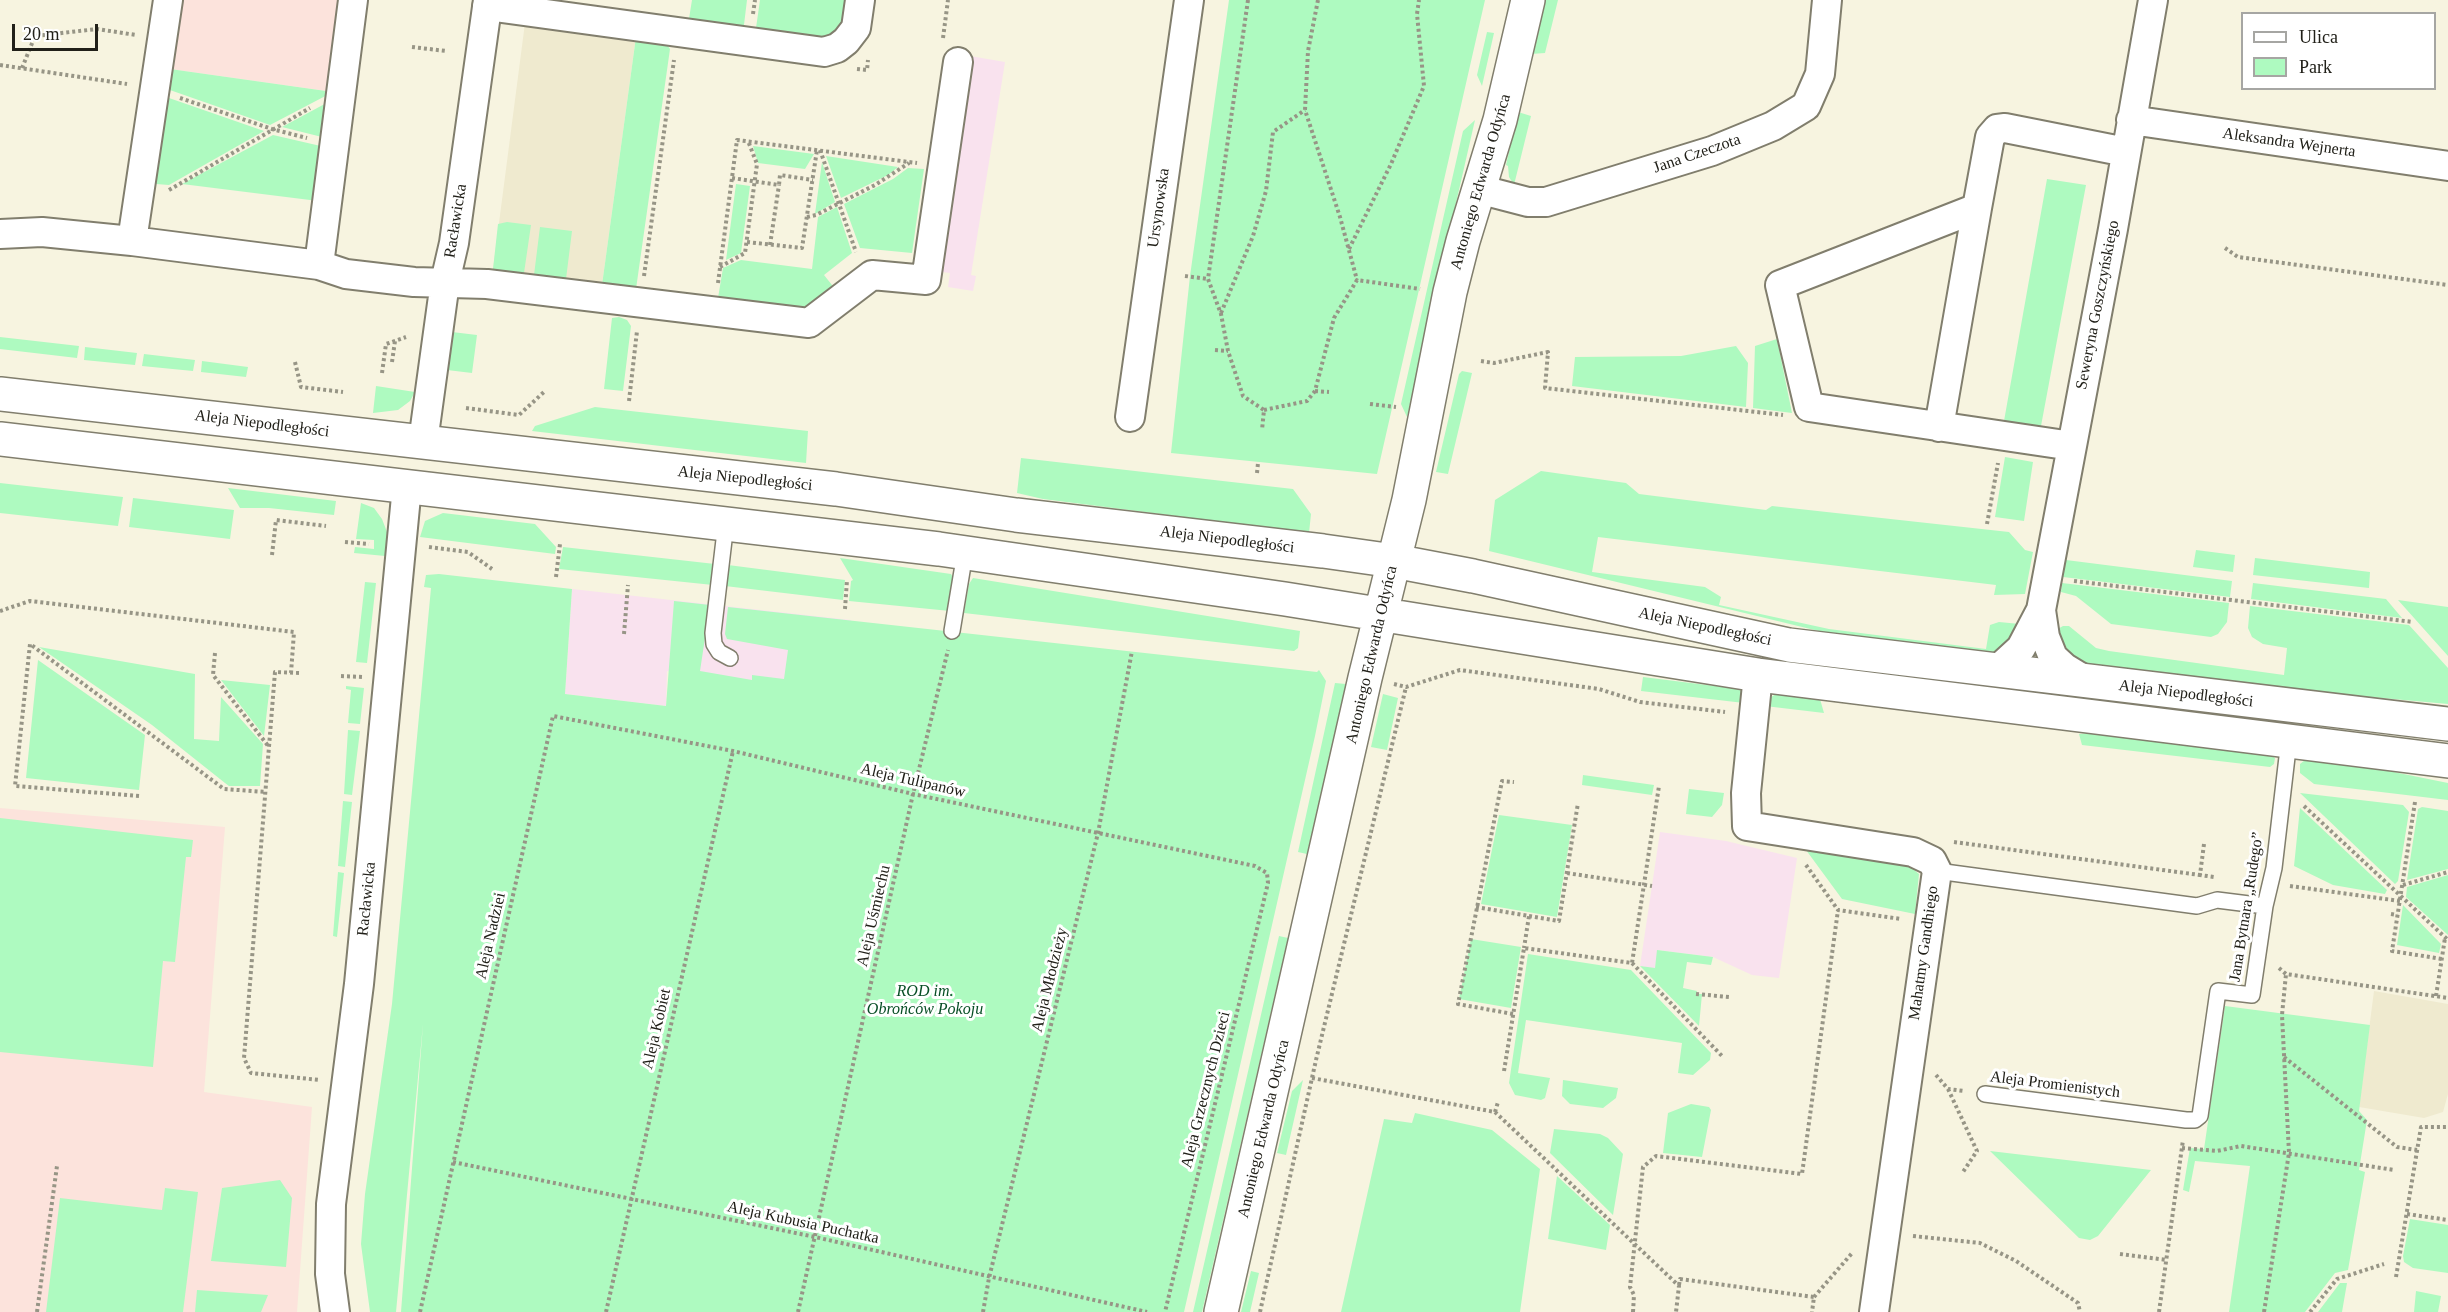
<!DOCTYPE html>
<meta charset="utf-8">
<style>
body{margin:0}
#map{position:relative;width:2448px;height:1312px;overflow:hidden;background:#f7f4e0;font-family:"Times New Roman",serif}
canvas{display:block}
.legend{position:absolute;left:2241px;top:12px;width:195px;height:78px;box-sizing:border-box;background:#fff;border:2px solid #a6a6a3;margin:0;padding:8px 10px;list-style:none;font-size:18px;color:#212019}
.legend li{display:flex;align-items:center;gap:12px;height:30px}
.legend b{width:30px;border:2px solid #a6a6a3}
.scale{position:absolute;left:12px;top:24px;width:86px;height:27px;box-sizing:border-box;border:3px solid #212019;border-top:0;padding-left:8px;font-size:18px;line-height:21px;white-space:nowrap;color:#212019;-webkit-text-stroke:4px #fff;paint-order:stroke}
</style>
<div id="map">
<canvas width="2448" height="1312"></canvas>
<ul class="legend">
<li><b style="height:8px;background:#fff"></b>Ulica</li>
<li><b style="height:16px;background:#aefac0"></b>Park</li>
</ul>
<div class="scale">20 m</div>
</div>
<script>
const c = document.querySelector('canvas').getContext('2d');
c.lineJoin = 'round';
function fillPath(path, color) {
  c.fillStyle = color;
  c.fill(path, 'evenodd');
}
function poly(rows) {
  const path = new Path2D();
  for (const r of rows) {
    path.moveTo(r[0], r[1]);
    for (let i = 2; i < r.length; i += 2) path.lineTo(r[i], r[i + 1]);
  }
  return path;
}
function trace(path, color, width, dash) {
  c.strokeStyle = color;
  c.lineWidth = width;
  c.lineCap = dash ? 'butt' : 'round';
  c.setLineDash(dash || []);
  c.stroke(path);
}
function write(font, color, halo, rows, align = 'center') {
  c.font = font + ' "Times New Roman",serif';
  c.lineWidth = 6;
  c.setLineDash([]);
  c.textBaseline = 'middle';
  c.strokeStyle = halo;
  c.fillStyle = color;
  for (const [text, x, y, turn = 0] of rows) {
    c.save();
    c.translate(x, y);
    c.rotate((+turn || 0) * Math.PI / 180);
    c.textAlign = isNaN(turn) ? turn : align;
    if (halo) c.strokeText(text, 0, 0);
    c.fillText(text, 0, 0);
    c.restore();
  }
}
fillPath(poly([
 [525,23,636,37,602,285,493,269],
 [2374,991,2448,1004,2448,1094,2443,1112,2424,1118,2359,1107]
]), '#efeacf');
fillPath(poly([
 [970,56,1005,62,971,275,976,276,973,291,948,287,950,273,935,271],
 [572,589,851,620,835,703,667,671,666,706,565,694],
 [1660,832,1726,841,1797,858,1779,978,1752,975,1713,957,1658,950,1655,969,1640,966]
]), '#f9e2ee');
fillPath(poly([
 [181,0,345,0,333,92,170,69],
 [0,808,225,827,204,1092,312,1107,297,1312,0,1312]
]), '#fce3dc');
fillPath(poly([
 [692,0,747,0,743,33,688,25],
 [760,0,852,0,842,30,822,44,755,35],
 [1229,0,1485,0,1377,474,1171,453,1190,276],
 [1544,0,1558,0,1545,53,1531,54],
 [1487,32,1494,33,1482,86,1477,75],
 [636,37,665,42,670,49,636,289,602,285],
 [170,69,333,92,270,125,167,89],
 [169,98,264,131,169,185,156,184,165,100],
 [332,100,326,138,282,127],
 [1518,112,1531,116,1514,185,1509,177,1508,166,1506,165],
 [1475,120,1407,417,1401,404,1463,131],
 [273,135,325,147,318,201,182,184],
 [753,146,814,154,805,169,758,163],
 [826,156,898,167,888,175,841,198],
 [822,162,835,202,815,214],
 [908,168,924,169,912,253,860,248,844,204,893,179],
 [2047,179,2086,185,2041,426,2004,421],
 [736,184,750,186,741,253,726,260],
 [837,207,852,253,824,275,836,290,815,303,798,309,717,304,723,268,741,260,812,269,818,217],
 [507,222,531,225,524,273,493,269,498,224],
 [540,227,572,231,566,279,534,275],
 [619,317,627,320,631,326,623,391,604,389,612,318],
 [452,332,477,335,472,373,447,370],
 [0,337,79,346,77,358,0,349],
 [1777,339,1792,413,1753,408,1755,346],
 [1736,346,1748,363,1746,407,1572,386,1575,357,1681,356],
 [85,347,137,353,135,365,84,360],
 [144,354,195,360,193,371,142,366],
 [202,361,248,367,246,377,201,372],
 [1462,371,1472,373,1448,474,1436,472,1459,374],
 [376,386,415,392,410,401,398,410,373,413],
 [595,407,808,431,806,463,532,431,535,426],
 [2005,457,2033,462,2024,521,1995,517],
 [1021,458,1293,489,1311,514,1309,533,1043,499,1017,493],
 [1541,471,1626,483,1639,494,1766,510,1772,506,2009,532,2025,550,2033,552,2025,594,1994,595,1996,585,1598,537,1592,572,1705,587,1721,597,1719,605,1829,629,1986,649,1990,625,1999,622,2020,624,2017,633,1998,652,1988,652,1827,633,1489,551,1495,500],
 [0,483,123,497,118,526,0,513],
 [228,488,336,501,334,515,269,508,240,508],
 [133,498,234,510,230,539,129,527],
 [361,503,374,508,382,519,387,532,385,556,354,553,355,547,374,549,374,540,356,539],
 [443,513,535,524,556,547,555,554,420,537,425,521],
 [563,547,715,564,713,585,559,569],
 [2196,550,2235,555,2233,572,2193,567],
 [840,558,951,574,955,581,950,611,849,601,851,581,853,580],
 [2255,558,2370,572,2369,588,2253,575],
 [2066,560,2232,581,2230,597,2063,577],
 [728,565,845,580,843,600,725,586],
 [439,574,572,589,565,694,666,706,674,601,710,605,700,671,752,680,752,675,784,679,788,650,727,639,725,634,728,607,1317,672,1319,670,1326,681,1315,736,1184,1312,401,1312,423,1024,396,1312,370,1312,361,1244,365,1194,392,1004,431,588,424,587,426,575],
 [973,578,1300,631,1298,648,1294,651,964,613,969,584],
 [365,582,376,583,367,663,356,662],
 [2062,583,2229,603,2227,622,2218,634,2211,637,2111,624,2076,596,2061,592],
 [2253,583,2386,599,2402,618,2251,599],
 [2398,600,2448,607,2448,656],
 [2250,606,2409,625,2448,668,2448,704,2283,689,2083,664,2062,653,2056,630,2063,626,2069,626,2096,648,2109,651,2284,675,2287,648,2263,644,2252,637,2248,628],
 [39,647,195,674,194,739,219,741,221,697,263,744,260,786,229,786,225,783,152,725],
 [38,660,145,735,139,790,26,778],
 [1643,677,1739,689,1743,693,1744,703,1641,691],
 [221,680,270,685,264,736],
 [1335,683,1346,684,1307,854,1298,852],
 [346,686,364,688,360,724,348,723,351,690,346,689],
 [1383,694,1398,698,1387,750,1371,747],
 [1776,694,1820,699,1824,713,1765,706,1768,699],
 [348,730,360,731,352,795,344,794],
 [2090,733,2271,755,2275,758,2274,764,2270,767,2082,745,2079,734],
 [2305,760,2374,768,2448,783,2448,800,2314,784,2300,773,2300,764],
 [1583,775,1654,785,1652,795,1582,785],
 [1689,789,1724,793,1722,805,1712,817,1686,814],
 [2300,793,2403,805,2409,812,2398,881,2395,884],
 [343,801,352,802,345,867,338,866],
 [2422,807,2448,811,2448,869,2407,880,2418,809],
 [2300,808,2387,890,2385,894,2333,885,2294,866],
 [1499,815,1572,825,1557,917,1481,904],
 [0,818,193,840,191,857,186,857,175,962,163,961,153,1067,0,1052],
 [1806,850,1906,863,1919,874,1915,914,1842,899],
 [338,872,344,873,337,937,333,936],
 [2448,875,2448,935,2406,897,2407,887],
 [2403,905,2441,944,2439,953,2397,945],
 [1279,936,1288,938,1202,1312,1193,1312],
 [1471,939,1521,947,1511,1008,1459,999],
 [1657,950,1713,957,1711,965,1687,962,1683,988,1697,991,1696,994,1702,994,1699,1026,1640,966,1655,968],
 [1528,954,1631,970,1711,1053,1710,1060,1693,1075,1678,1073,1682,1043,1526,1020,1518,1073,1550,1078,1545,1098,1541,1100,1515,1095,1509,1083],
 [2225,1006,2370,1025,2359,1111,2367,1120,2359,1170,2365,1172,2348,1270,2335,1273,2305,1312,2229,1312,2250,1166,2195,1161,2189,1192,2183,1190,2190,1148,2204,1149],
 [1303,1080,1286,1155,1277,1153,1292,1091],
 [1563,1080,1618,1088,1616,1098,1603,1108,1570,1104,1562,1096],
 [1691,1104,1709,1107,1711,1110,1702,1157,1663,1153,1668,1113],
 [1415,1113,1492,1130,1540,1169,1520,1312,1341,1312,1384,1119,1412,1123],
 [1554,1129,1600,1134,1608,1138,1623,1154,1613,1215,1550,1153],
 [1990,1151,2151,1170,2098,1236,2090,1240,2079,1238],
 [1557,1176,1610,1225,1606,1250,1548,1239],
 [280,1180,292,1198,286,1267,211,1261,222,1188],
 [165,1188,198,1192,183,1312,46,1312,60,1198,162,1210],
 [2410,1219,2448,1225,2448,1273,2413,1268,2404,1262,2403,1256],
 [1251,1271,1259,1273,1250,1312,1241,1312],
 [2340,1283,2347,1283,2342,1312,2318,1312],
 [197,1290,268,1295,261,1312,195,1312],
 [2416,1291,2441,1296,2438,1312,2414,1312]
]), '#aefac0');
const lane = poly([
 [726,523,713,633,714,644,719,652,730,658],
 [952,631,965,553],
 [1937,871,2197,906,2217,900,2265,906],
 [1985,1094,2186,1120,2195,1120,2200,1116,2218,991,2252,995,2265,906,2274,868,2289,740]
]);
const street = poly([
 [487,6,824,52,837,48,846,41,856,28,860,0],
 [2131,120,2448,166],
 [1478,189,1528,202,1546,202,1712,151,1773,126,1806,106,1820,74,1827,0],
 [0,234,42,232,132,241,319,265,346,274,414,282,487,284,809,323,872,275,926,280,958,62],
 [132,241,168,0],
 [319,265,353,0],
 [1130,417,1189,0],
 [1939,427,1977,208],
 [423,442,445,282,454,243,488,0],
 [2072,446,1809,407,1780,285,1977,208,1990,137,1997,129,2005,128,2126,152],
 [2041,610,2045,637,2053,657,2065,668,2088,682],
 [1997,670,2021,648,2041,610,2113,229,2153,0],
 [1758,675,1746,793,1747,826,1913,852,1932,861,1937,871,1874,1312],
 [335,1312,330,1274,331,1204,359,984,407,486]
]);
const secondary = poly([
 [0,394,836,489,1016,515,1323,551,1394,561,1473,576,1789,645,2448,724],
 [0,439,939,549,1285,599,1758,675,2448,761],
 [1221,1312,1365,678,1409,500,1450,292,1463,241,1500,120,1528,0]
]);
trace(lane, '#817e6d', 18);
trace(street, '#817e6d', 32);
trace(secondary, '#817e6d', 36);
trace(poly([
 [1248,0,1208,279,1221,314,1228,351,1243,396,1264,410,1262,430],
 [1318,0,1308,51,1305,110,1340,217,1357,280],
 [753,14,755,0],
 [943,38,948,0],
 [412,47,446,51],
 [0,65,127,84],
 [22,68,35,36,97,29,136,35],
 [857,69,867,70,868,60],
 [180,98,272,129,307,138],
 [820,150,856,252],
 [732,178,779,185,780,175,813,180],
 [169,190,310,108],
 [807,217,816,215,875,185,909,163],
 [747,242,802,248,817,150],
 [770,245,779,185],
 [2225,248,2238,257,2448,285],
 [1349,249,1391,164,1424,86,1417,14,1419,0],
 [720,267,745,253,757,164,748,141],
 [644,276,674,60],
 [1185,276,1208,279],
 [718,283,737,140,917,163],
 [1221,313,1253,236,1266,191,1273,132,1305,110],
 [1215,350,1228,351],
 [1481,361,1494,363,1548,352,1545,388,1783,415],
 [295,362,301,387,343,392],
 [392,362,395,341],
 [382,373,386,344,406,337],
 [1315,391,1329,392],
 [629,401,637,331],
 [1370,404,1396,407],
 [466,408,519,415,544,392],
 [1264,410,1307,401,1315,391,1334,318,1357,280,1420,289],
 [1257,473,1258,463],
 [1987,524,1998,463],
 [345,542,369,544],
 [429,547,468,552,492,569],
 [272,555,276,520,326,526],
 [556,577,560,544],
 [2074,581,2413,622],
 [845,609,847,580],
 [0,611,30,601,294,632,291,673],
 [624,634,628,585],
 [215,653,213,675,269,747],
 [299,673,275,672,244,1058,251,1073,320,1080],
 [341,676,362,677],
 [1394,684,1406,687,1460,670,1599,689,1640,702,1725,712],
 [139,796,15,786,30,644,224,789,266,792],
 [2415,802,2392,951,2442,959],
 [2304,806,2448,940],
 [1954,842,2200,875],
 [2204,844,2200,875,2214,877],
 [1806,865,1838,910,1901,919],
 [1567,873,1652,886],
 [2403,885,2448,872],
 [2290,886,2400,901],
 [1476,907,1529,916,1524,948],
 [2391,914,2397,915],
 [1529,916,1559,921,1578,803],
 [1632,963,1723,1057],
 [2279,968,2286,974,2448,998],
 [1696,994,1729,997],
 [2436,996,2445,938],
 [1513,1014,1458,1004,1502,781,1514,782],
 [2284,1057,2397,1147,2417,1150],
 [1504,1071,1524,948,1632,963,1659,786],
 [1936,1075,1948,1089,1964,1091],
 [1312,1078,1495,1112,1679,1286,1676,1312],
 [1948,1089,1977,1151,1963,1172],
 [1495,1112,1498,1102],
 [2182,1148,2217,1151,2241,1146,2394,1170],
 [453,1162,815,1237,1147,1312],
 [2407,1214,2448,1220],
 [1913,1236,1980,1243,2016,1261,2078,1303,2080,1312],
 [2120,1254,2167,1260],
 [2396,1277,2421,1127,2448,1127],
 [1679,1285,1680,1279,1814,1297,1812,1312],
 [1814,1297,1853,1252],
 [37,1312,57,1166],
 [420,1312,553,716,733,751,913,794,1255,866,1267,873,1268,883,1165,1312],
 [606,1312,733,751],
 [798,1312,913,794,948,650],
 [983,1312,989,1278,1098,833,1132,651],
 [1260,1312,1316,1060,1406,687],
 [1633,1312,1634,1295,1630,1287,1643,1167,1656,1156,1802,1174,1838,910],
 [2159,1312,2183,1140],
 [2264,1312,2289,1153,2282,1015,2286,974],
 [2310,1312,2337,1279,2384,1264]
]), '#979586', 4, [3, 3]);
trace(lane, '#fff', 15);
trace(street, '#fff', 28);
trace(secondary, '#fff', 33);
write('16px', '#212019', '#fff', [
 ["Aleksandra Wejnerta",2289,143,8],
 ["Jana Czeczota",1697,154,-19],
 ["Antoniego Edwarda Odyńca",1481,182,-74],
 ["Ursynowska",1159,208,-82],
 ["Racławicka",456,221,-81],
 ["Seweryna Goszczyńskiego",2098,305,-79],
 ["Aleja Niepodległości",262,424,7],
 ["Aleja Niepodległości",745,479,6],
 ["Aleja Niepodległości",1227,540,7],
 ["Aleja Niepodległości",1705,627,12],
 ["Antoniego Edwarda Odyńca",1372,655,-77],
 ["Aleja Niepodległości",2186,694,7],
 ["Aleja Tulipanów",913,781,13],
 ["Racławicka",367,899,-84],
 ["Jana Bytnara „Rudego”",2247,907,-81],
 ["Aleja Uśmiechu",874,916,-77],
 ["Aleja Nadziei",491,936,-77],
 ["Mahatmy Gandhiego",1924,953,-82],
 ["Aleja Młodzieży",1050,980,-76],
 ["Aleja Kobiet",657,1029,-77],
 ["Aleja Promienistych",2055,1085,7],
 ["Aleja Grzecznych Dzieci",1206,1090,-76],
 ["Antoniego Edwarda Odyńca",1264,1129,-77],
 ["Aleja Kubusia Puchatka",803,1223,12]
]);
write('italic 16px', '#074e25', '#fff', [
 ["ROD im.",925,992],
 ["Obrońców Pokoju",925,1010]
]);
</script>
